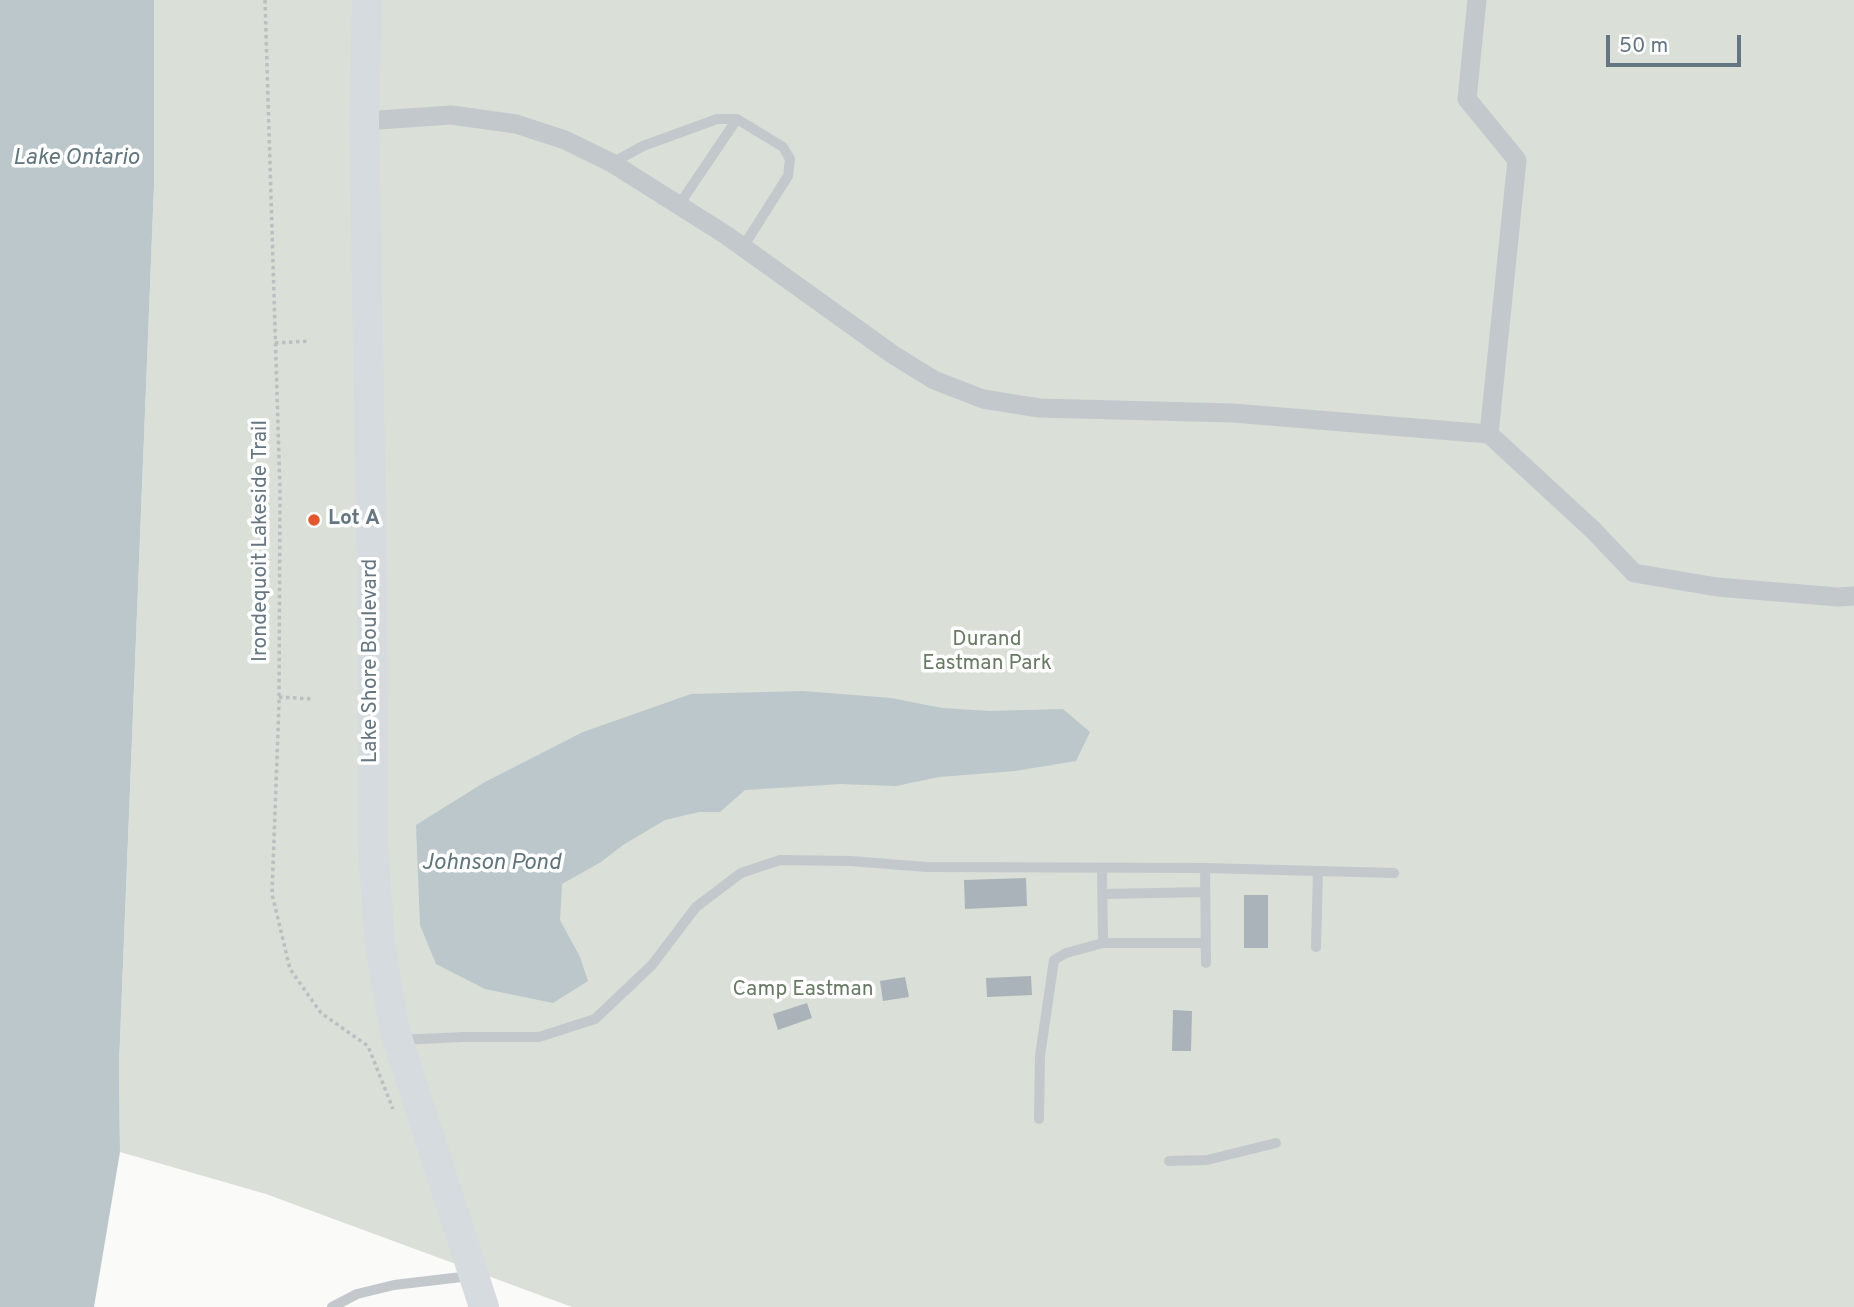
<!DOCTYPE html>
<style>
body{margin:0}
#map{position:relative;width:1854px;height:1307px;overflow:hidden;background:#fafaf8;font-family:Overpass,sans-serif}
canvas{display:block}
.scale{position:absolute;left:1606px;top:35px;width:135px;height:32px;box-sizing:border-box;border:4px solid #657683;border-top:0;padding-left:9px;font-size:21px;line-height:24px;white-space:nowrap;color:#657683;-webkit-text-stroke:5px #fff;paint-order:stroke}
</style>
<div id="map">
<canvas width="1854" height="1307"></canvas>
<div class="scale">50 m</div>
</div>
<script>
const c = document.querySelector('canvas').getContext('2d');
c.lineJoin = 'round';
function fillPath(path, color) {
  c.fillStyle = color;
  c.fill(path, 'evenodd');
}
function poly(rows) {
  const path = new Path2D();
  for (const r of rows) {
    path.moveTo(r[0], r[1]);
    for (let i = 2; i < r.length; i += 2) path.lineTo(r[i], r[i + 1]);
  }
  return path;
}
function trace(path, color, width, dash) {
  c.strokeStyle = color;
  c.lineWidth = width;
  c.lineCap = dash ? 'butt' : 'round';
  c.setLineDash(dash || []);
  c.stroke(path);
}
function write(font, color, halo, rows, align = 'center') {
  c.font = font + ' Overpass,sans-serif';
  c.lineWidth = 7;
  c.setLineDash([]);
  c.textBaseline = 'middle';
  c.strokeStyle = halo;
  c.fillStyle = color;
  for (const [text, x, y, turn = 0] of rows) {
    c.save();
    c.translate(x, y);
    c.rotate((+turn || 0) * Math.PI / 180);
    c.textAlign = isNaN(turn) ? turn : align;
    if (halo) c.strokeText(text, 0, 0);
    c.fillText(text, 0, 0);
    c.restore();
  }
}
fillPath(poly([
 [154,0,1854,0,1854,1307,572,1307,266,1194,120,1152,119,1065,154,186]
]), '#dadfd7');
fillPath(poly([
 [0,0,154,0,154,186,119,1065,120,1152,94,1307,0,1307],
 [803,691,891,698,942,708,990,711,1063,709,1090,732,1076,761,1015,771,939,777,896,786,841,784,745,790,720,812,699,812,665,820,623,845,601,862,562,884,560,920,580,957,588,981,553,1003,485,989,436,964,420,925,416,825,485,782,583,732,691,694]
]), '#bbc7cb');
fillPath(poly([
 [1026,878,1027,906,965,909,964,880],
 [1244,895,1268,895,1268,948,1244,948],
 [1031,976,1032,995,987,997,986,978],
 [905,977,909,997,883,1001,880,981],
 [807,1003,812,1018,778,1030,773,1014],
 [1173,1010,1192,1011,1191,1051,1172,1051]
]), '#aab3b9');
trace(poly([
 [265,0,280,491,279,704,272,894,290,969,321,1013,368,1046,393,1109],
 [275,343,310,341],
 [279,697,314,699]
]), '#bbbfc2', 3.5, [3.5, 3.5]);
trace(poly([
 [612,163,643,146,717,119,737,119,783,147,790,159,788,176,743,247],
 [679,205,737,119],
 [1102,868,1103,943,1205,943],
 [1205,868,1206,963],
 [1103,894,1205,892],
 [1316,947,1318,871],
 [401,1040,463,1037,539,1037,595,1019,652,965,696,907,741,873,780,860,850,861,927,867,1205,868,1394,873],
 [1039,1119,1040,1056,1054,960,1066,953,1103,943],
 [1169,1161,1207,1160,1276,1143],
 [332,1307,357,1294,394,1285,470,1276]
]), '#c3c8cc', 10);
trace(poly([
 [1477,0,1467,99,1517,160,1489,434],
 [364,121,451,115,516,124,565,140,612,163,726,235,892,354,934,380,983,399,1039,408,1233,413,1489,434,1593,530,1634,573,1717,587,1838,597,1854,596]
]), '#c3c8cc', 19);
trace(poly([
 [367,0,364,121,372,568,373,846,380,946,395,1031,484,1307]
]), '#d6dbdf', 30);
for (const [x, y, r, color] of [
 [314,520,7,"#e4572e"]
]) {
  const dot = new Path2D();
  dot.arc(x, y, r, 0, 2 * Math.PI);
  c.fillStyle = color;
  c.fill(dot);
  trace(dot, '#fff', 2.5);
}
write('bold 21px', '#657683', '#fff', [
 ["Lot A",328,520]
], 'left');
write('21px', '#657683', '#fff', [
 ["Irondequoit Lakeside Trail",262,541,-90],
 ["Lake Shore Boulevard",372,661,-90]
]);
write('21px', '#687a64', '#fff', [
 ["Durand",987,641],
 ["Eastman Park",987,665],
 ["Camp Eastman",803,991]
]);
write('italic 23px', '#60757c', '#fff', [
 ["Lake Ontario",76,159],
 ["Johnson Pond",491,864]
]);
</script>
